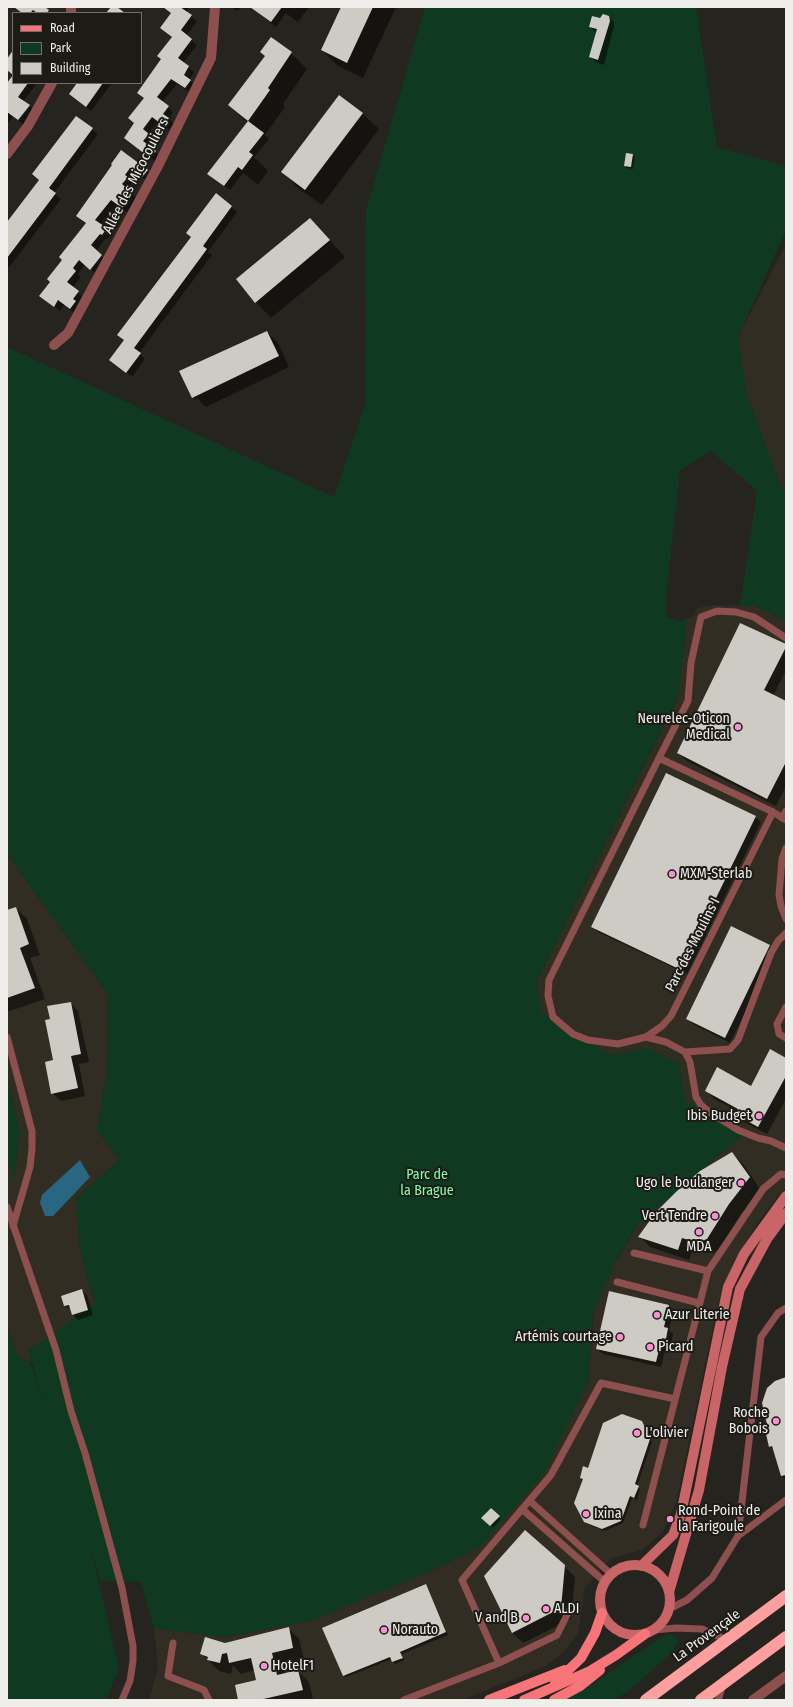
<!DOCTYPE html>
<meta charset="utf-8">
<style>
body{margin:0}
#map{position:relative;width:793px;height:1707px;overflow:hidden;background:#26241f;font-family:"Fira Sans Condensed",sans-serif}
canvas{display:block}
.frame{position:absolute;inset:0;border:8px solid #efeeea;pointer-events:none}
.legend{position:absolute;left:12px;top:12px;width:130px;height:72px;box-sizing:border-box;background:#1c1b16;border:1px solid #706f6b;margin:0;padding:5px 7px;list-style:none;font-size:12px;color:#efeeea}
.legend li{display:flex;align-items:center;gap:8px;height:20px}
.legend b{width:20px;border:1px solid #706f6b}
</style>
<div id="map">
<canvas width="793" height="1707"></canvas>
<div class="frame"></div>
<ul class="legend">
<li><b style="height:5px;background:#f77579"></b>Road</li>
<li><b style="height:11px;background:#0f3920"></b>Park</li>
<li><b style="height:11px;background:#cecbc5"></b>Building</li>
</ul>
</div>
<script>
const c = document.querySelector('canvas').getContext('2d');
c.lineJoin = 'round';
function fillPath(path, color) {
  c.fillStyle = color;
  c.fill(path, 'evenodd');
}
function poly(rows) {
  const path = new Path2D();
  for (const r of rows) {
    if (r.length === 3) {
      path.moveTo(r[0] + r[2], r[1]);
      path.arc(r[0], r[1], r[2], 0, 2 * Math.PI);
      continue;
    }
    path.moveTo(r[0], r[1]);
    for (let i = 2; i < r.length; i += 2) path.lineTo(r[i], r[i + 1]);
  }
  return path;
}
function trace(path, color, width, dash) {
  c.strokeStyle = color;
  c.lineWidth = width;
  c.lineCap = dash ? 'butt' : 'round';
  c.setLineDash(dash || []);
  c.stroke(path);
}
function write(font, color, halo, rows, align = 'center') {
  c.font = font + ' "Fira Sans Condensed",sans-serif';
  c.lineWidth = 4;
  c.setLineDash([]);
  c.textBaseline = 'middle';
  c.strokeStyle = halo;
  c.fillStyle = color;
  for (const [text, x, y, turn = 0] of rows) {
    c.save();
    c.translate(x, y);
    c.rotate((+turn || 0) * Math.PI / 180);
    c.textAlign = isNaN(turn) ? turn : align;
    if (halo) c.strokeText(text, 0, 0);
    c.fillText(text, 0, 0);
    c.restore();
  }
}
fillPath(poly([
 [786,244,786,492,782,490,746,393,738,337],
 [712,605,756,606,786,621,786,1187,781,1192,757,1224,732,1267,717,1308,676,1503,663,1532,642,1550,612,1558,585,1587,578,1633,564,1652,544,1667,462,1700,149,1700,158,1668,154,1628,225,1637,310,1621,433,1570,480,1547,588,1382,595,1298,639,1222,648,1048,611,1055,543,1021,536,983,678,697,687,619,694,616,698,608],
 [7,854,108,994,107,1073,97,1130,119,1160,76,1198,79,1241,86,1274,101,1320,71,1344,30,1362,18,1357,7,1327]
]), '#312d22');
fillPath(poly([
 [425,7,696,7,717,147,786,166,786,230,738,337,746,393,782,490,786,492,786,621,756,606,740,606,757,491,711,451,680,470,666,596,667,617,679,621,687,619,678,696,536,983,542,1013,611,1055,648,1048,679,1063,685,1100,743,1135,636,1226,618,1257,593,1313,588,1382,545,1472,480,1547,433,1570,310,1621,225,1637,154,1628,141,1582,101,1581,90,1545,119,1668,106,1700,7,1700,7,1327,18,1357,30,1362,46,1407,28,1351,95,1303,86,1274,79,1241,76,1198,119,1160,97,1130,107,1073,108,994,7,854,7,347,334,497,365,405,366,210],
 [7,1081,10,1087,20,1132,15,1180,7,1158],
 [672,1634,677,1637,677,1644,671,1653,630,1690,614,1700,563,1700,588,1687,663,1636]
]), '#0f3920');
fillPath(poly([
 [80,1160,90,1177,53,1216,45,1216,40,1203,42,1195]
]), '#286681');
fillPath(poly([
 [15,7,44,7,50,13,22,13],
 [164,7,189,7,186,12,197,21,186,36,197,45,183,63,194,72,189,80,196,86,190,92,177,84,162,102,173,112,169,119,174,124,169,130,158,121,148,134,154,140,148,146,160,157,156,162,125,138,135,124,129,118,145,98,172,38,161,28,172,14],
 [232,7,241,7,237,11],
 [251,7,309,7,298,22,286,13,276,27],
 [342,7,396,7,363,78,338,66,322,50],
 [608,17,614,22,614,26,604,65,596,62,590,57,597,33,590,27,600,20],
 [272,38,291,53,307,69,283,104,285,107,265,135,269,139,254,157,268,171,258,185,243,173,230,190,208,173,248,123,229,105,266,57],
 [247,118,252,124,252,125,247,121],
 [13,77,13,83,37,83,23,102,29,105,17,120,13,117,7,124,7,85],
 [78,83,112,83,91,111,70,94],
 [340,97,363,114,379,129,322,205,298,188,283,172],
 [30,106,34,111,24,125,19,121],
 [76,117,98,134,54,193,61,199,7,270,7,224,39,180,33,174],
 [633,155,635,157,633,169,627,168,625,165],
 [112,164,147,171,152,176,148,182,136,173,130,181,132,183,127,189,138,199,127,213,117,204,100,225,112,234,107,239,106,238,96,251,107,261,96,274,85,264,78,274,81,277,72,288,83,297,76,314,64,305,60,311,41,296,51,282,86,224,77,216,113,165],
 [231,207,237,212,208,252,212,255,139,353,145,359,132,377,111,360,125,341,118,335],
 [310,219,345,257,271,318,256,302],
 [267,332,278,343,289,367,206,407,197,398,195,400,193,397],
 [786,645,786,671,773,696,786,702,786,786,776,806,687,761,678,753],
 [755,817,761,822,687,974,598,932,592,926],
 [16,908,27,919,40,955,30,958,45,999,7,1012,7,911],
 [769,945,775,951,730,1043,693,1024,688,1018],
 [70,1003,78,1011,89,1062,79,1064,85,1096,61,1101,52,1093,55,1061,51,1020],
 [786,1059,786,1099,767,1134,744,1122,736,1114,738,1111,714,1099,706,1090,751,1087],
 [732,1153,743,1164,760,1189,740,1215,719,1249,713,1253,706,1253,693,1249,689,1260,650,1247,640,1236],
 [82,1290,87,1295,93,1315,78,1320,73,1315,71,1307,67,1308,65,1305],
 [668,1306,673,1311,669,1330,673,1334,671,1344,667,1343,661,1367,603,1354,597,1349],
 [786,1378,786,1480,782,1476,775,1451,770,1446,770,1434],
 [641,1422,652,1442,637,1486,640,1489,637,1500,632,1498,623,1523,605,1531,587,1524,585,1522,584,1480,581,1478],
 [491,1510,501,1519,493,1528,483,1518],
 [564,1566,575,1577,571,1619,523,1643,512,1632],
 [426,1586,448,1635,402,1654,404,1660,395,1664,392,1659,346,1677,344,1675],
 [288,1628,299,1639,304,1659,282,1664,285,1674,298,1671,309,1682,313,1700,239,1700,258,1681,255,1670,241,1674,233,1665,231,1674,219,1671,202,1654,225,1644]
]), '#0007');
fillPath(poly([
 [14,7,45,7,49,10,47,13,37,13,33,10,30,13,22,13],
 [111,7,117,7,125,13,106,13],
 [163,7,180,7,192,15,181,30,192,39,178,58,189,66,184,75,191,80,185,88,171,79,157,97,169,106,163,114,169,118,164,126,152,117,143,129,149,134,143,141,156,151,150,158,124,138,134,123,128,118,144,98,137,93,161,59,157,56,172,37,160,28,171,13],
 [250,7,282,7,271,22],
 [341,7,373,7,347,63,321,50],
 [603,14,609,16,610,21,598,60,589,57,597,29,589,27,592,16,600,18],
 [271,37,292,52,268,88,270,90,248,121,228,105,265,56,260,52],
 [13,50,13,75,7,70,7,59],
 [13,75,13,83,28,83,18,97,30,105,18,120,7,112,7,83],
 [77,83,103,83,86,107,69,94],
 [339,95,363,113,305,190,281,172],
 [76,116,93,128,49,188,56,193,7,258,7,222,39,180,32,174],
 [248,121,264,133,249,152,253,155,242,170,238,167,224,186,207,174],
 [121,150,148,170,142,177,130,168,125,175,128,177,122,184,133,193,122,208,111,200,95,220,107,228,102,235,100,234,91,245,102,255,90,270,79,260,73,268,76,271,67,282,79,291,73,299,76,301,70,309,58,300,54,307,39,296,50,282,47,279,62,260,59,257,86,223,76,216,112,165,111,164],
 [626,153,633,154,631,167,624,166],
 [216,193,232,206,203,246,207,249,134,348,141,353,126,373,109,360,124,340,117,335,191,237,186,233],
 [310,218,330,240,255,303,236,279],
 [267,331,279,356,192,398,179,371],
 [740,623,786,644,786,647,764,690,786,701,786,762,767,799,677,753],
 [666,773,756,816,681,970,591,927],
 [16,907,29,944,20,948,35,988,7,998,7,910],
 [731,926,770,945,725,1038,686,1019],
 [71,1002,81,1054,71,1056,78,1088,51,1094,45,1062,53,1060,45,1020,50,1019,47,1006],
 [770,1049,786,1058,786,1076,758,1127,735,1114,738,1109,705,1091,717,1067,751,1086],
 [732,1152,750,1177,729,1204,707,1239,698,1243,682,1238,678,1250,638,1237,656,1212,677,1191,700,1171],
 [82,1289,88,1310,72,1315,69,1305,64,1306,61,1296],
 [609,1291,669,1305,664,1327,668,1328,666,1339,662,1338,656,1362,596,1349],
 [786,1377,786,1475,781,1476,772,1446,769,1447,766,1434,769,1433,762,1403,767,1388,775,1381],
 [622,1414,642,1421,650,1439,635,1484,639,1486,634,1498,630,1496,621,1521,602,1529,584,1522,574,1503,583,1479,580,1478,583,1466,588,1468,603,1423],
 [491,1508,500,1516,490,1526,481,1518],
 [525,1530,565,1565,561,1608,512,1633,484,1576],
 [426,1584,446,1632,400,1652,403,1658,392,1662,390,1657,343,1676,322,1628],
 [289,1627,293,1648,272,1653,277,1675,298,1670,303,1690,259,1700,238,1700,235,1685,256,1680,251,1658,229,1663,227,1653,222,1654,220,1663,207,1660,208,1657,200,1654,205,1637,225,1643]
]), '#cecbc5');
trace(poly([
 [786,638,754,617,736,612,717,611,701,617,691,663,688,701,659,758,773,812,786,820],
 [659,758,549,980,548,996,553,1017,573,1034,588,1040,618,1044,646,1037,666,1042,685,1052,690,1062,696,1097,701,1105,709,1112,738,1130,758,1138,771,1141,786,1148],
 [782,818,786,811],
 [786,848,782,859,779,895,781,906,786,919],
 [786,1007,777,1024,779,1034,786,1038],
 [7,1037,32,1131,32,1149,30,1167,13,1226],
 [646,1037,662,1026,671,1016,773,812],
 [685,1052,730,1049,738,1040,771,953,778,941,786,933],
 [7,1207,56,1350,71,1411,85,1453,122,1588,133,1646,133,1661,130,1681,122,1700],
 [634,1253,708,1271],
 [617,1282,699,1303],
 [530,1501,611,1574],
 [522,1509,605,1582],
 [643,1525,708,1271,763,1189,781,1174,786,1175],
 [738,1536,786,1500],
 [669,1609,687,1600,712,1578,738,1536,761,1337,778,1313,786,1308],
 [654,1630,676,1628,702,1629,727,1640],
 [173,1643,168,1676,204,1690,209,1700],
 [499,1663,557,1635,569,1611],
 [404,1700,499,1663,462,1580,551,1475,601,1383,675,1399],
 [718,1700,723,1685]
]), '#8e4f4f', 7);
trace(poly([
 [71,13,71,7],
 [7,154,28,126,52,83],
 [54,345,68,333,157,168,211,58,215,7],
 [753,1700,786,1676]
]), '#8e4f4f', 10);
trace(poly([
 [635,1600,35],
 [641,1566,673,1535,681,1514,728,1287,744,1254,786,1196],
 [669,1592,699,1490,722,1367,740,1289,767,1239,786,1213]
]), '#c96567', 10);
trace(poly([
 [555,1683,581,1658,595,1633,602,1613],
 [489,1700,565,1670],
 [524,1700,590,1671,616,1655,645,1634],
 [554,1700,580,1686,600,1670]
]), '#f77579', 10);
trace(poly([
 [646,1700,786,1596],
 [701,1700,786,1637]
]), '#fd9f9e', 12);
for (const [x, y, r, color] of [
 [738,727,4,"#f690d0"],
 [672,874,4,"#f690d0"],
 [759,1116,4,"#f690d0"],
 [741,1183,4,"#f690d0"],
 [715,1216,4,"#f690d0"],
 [699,1232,4,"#f690d0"],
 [657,1315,4,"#f690d0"],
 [620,1337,4,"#f690d0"],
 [650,1347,4,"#f690d0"],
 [776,1421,4,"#f690d0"],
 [637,1433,4,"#f690d0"],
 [586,1514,4,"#f690d0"],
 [670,1519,4,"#f690d0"],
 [546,1609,4,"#f690d0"],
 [526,1618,4,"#f690d0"],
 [384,1630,4,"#f690d0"],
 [264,1666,4,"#f690d0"]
]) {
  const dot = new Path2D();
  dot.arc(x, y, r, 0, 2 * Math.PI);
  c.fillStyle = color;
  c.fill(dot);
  trace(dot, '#1c1b16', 1.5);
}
write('14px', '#efeeea', '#1c1b16', [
 ["Allée des Micocouliers",136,176,-63],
 ["Parc des Moulins I",693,945,-63],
 ["La Provençale",707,1636,-36]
]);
write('14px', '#efeeea', '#1c1b16', [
 ["Neurelec-Oticon",730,719,"right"],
 ["Medical",730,735,"right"],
 ["MXM-Sterlab",680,874],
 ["Ibis Budget",751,1116,"right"],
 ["Ugo le boulanger",733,1183,"right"],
 ["Vert Tendre",707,1216,"right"],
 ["MDA",699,1247,"center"],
 ["Azur Literie",665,1315],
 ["Artémis courtage",612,1337,"right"],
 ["Picard",658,1347],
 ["Roche",768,1413,"right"],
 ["Bobois",768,1429,"right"],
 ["L'olivier",645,1433],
 ["Rond-Point de",678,1511],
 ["la Farigoule",678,1527],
 ["Ixina",594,1514],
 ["ALDI",554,1609],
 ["V and B",518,1618,"right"],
 ["Norauto",392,1630],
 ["HotelF1",272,1666]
], 'left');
write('14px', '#82feae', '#1c1b16', [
 ["Parc de",427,1175],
 ["la Brague",427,1191]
]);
</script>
